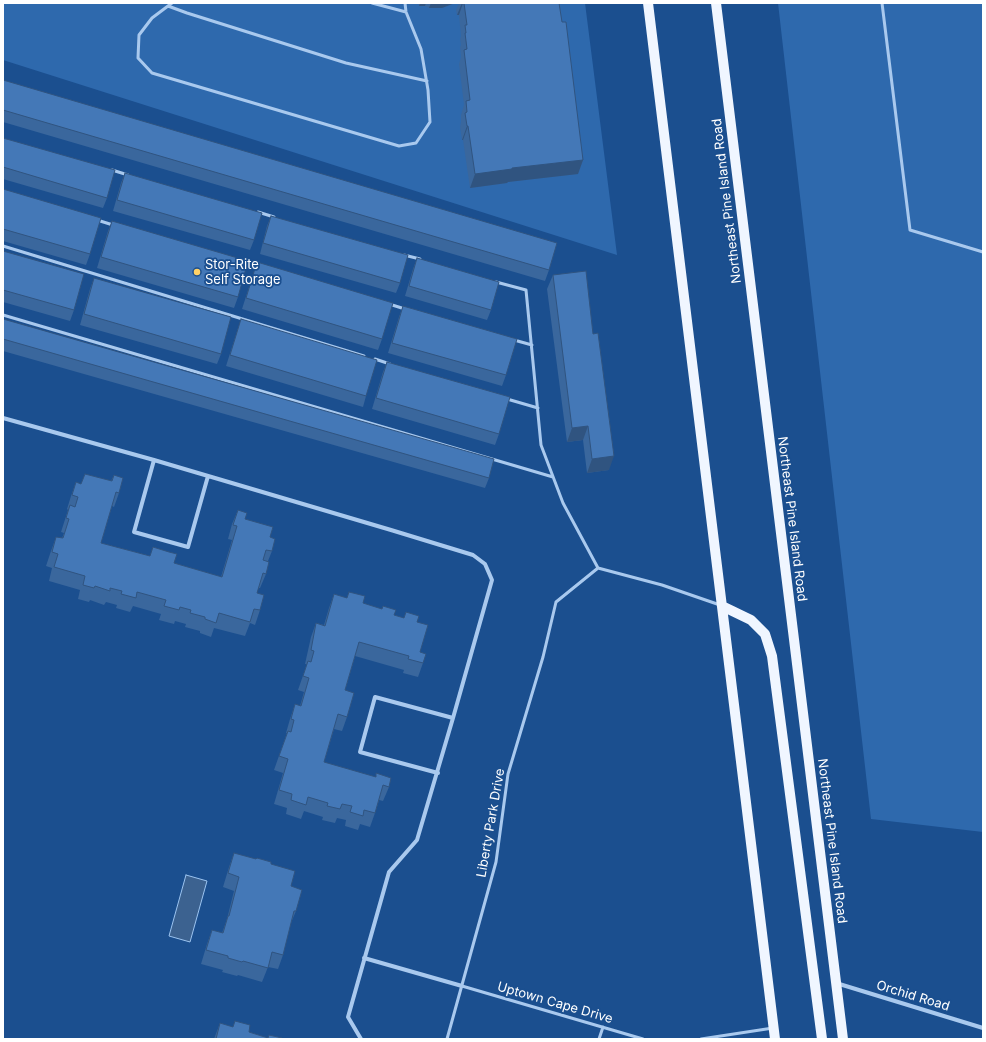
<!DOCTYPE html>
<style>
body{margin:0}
#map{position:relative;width:986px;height:1042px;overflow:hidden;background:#1b4f8f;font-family:Inter,sans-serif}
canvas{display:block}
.frame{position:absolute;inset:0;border:4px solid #fff;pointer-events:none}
</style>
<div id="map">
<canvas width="986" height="1042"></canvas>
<div class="frame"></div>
</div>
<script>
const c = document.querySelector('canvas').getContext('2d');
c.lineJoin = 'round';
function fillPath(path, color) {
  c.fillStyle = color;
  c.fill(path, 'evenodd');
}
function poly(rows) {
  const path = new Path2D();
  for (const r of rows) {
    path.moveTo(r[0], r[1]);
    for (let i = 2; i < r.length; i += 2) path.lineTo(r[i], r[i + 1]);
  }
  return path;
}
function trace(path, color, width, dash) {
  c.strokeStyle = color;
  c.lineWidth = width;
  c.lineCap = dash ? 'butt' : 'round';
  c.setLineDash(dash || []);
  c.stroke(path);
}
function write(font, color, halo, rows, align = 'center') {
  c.font = font + ' Inter,sans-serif';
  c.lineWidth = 3.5;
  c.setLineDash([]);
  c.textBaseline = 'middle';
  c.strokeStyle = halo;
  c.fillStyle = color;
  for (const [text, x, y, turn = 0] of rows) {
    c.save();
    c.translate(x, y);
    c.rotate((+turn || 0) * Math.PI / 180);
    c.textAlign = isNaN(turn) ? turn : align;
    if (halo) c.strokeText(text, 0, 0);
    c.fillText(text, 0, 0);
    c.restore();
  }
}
fillPath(poly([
 [3,3,585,3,617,255,3,60],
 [778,3,983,3,983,832,871,819]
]), '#2e69ad');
const water = poly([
 [186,875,207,881,190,942,169,936,186,875]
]);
fillPath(water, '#3c6290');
trace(water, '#9cc4f0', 1);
trace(poly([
 [172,3,152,18,139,35,138,58,152,73,399,146,416,143,430,122,428,90,421,49,406,12,405,3],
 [372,3,406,12],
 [882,3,910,230,983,252],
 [168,6,187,13,346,63,427,81],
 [112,170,128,175],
 [258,212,274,217],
 [97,220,113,225],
 [3,246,364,356],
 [404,255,420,259],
 [245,263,259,267],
 [496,282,526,290,541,445,563,503,598,568],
 [389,304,405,309],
 [3,315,553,477],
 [514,340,532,345],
 [375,359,390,364],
 [507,399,538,408],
 [462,986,643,1039],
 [447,1039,496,862,508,774,543,657,556,602,598,568,662,585,720,605],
 [599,1039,603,1027],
 [701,1039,773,1028]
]), '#a9c9ee', 3);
trace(poly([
 [3,418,154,460,391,530,473,555,485,564,492,580,453,718,417,840,389,872,348,1017,361,1039],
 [154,460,134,532,188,547,208,476],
 [438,773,360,752,375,697,453,718],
 [364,958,462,986],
 [836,983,983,1028]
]), '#a9c9ee', 4);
trace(poly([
 [648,3,775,1039],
 [716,3,843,1039],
 [722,606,751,620,765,634,772,656,822,1039]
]), '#f0f6ff', 10);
fillPath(poly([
 [418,3,455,3,442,8,429,8,425,6,419,6],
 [459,3,559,3,562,22,583,160,578,174,508,182,507,183,470,188,463,140,462,140,460,127,461,122,461,115,464,105,459,64,461,57,460,47,461,45,460,39,461,36,459,15,457,15,456,10],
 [3,80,549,270,545,281,3,122],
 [3,138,107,198,103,208,3,179],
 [125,173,254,240,250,250,113,211,121,183],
 [3,189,90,254,86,265,3,241],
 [271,216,400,283,396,293,260,254,267,226],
 [112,221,238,297,234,308,97,268,108,231],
 [3,251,74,310,70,321,3,302],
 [417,258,491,310,487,320,405,296,413,269],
 [257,262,382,339,378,350,242,309],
 [553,275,593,334,609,470,587,473,583,440,567,442,547,289],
 [94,278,221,354,217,364,80,325,90,289],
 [403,306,506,375,502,386,388,353,399,317],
 [3,319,489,478,485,488,3,351],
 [241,319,366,396,363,407,226,366],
 [387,362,499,434,495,445,372,409,383,372],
 [85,474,111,481,114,475,119,493,114,507,112,506,101,543,150,556,153,547,174,563,221,577,232,540,228,539,232,524,238,510,245,519,270,537,272,551,268,561,266,574,260,588,258,588,257,593,260,610,255,625,250,623,245,636,214,628,211,637,200,633,200,631,185,627,186,624,175,621,174,624,159,620,161,614,133,606,130,612,116,608,117,605,106,602,104,605,90,600,89,602,78,599,80,590,49,581,52,568,46,566,51,551,56,537,62,538,64,533,61,532,68,510,67,509,71,496,76,482,81,484],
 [349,592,363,603,394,615,404,618,406,612,417,622,420,652,423,663,418,677,403,673,404,670,355,656,345,690,347,717,342,731,334,729,324,762,389,787,383,801,379,800,375,813,370,827,360,824,358,830,345,826,346,820,337,818,335,823,322,820,323,817,304,811,301,819,286,814,287,808,274,804,283,773,274,770,287,733,286,733,290,719,295,704,300,706,304,692,298,690,307,664,305,664,311,637,316,623,324,625,329,608,334,594,347,598],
 [234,853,271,864,291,886,296,911,290,925,283,955,278,969,268,967,262,982,238,975,237,976,222,972,223,970,201,964,207,944,212,930,222,933,227,919,234,891,223,887,229,867],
 [235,1021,249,1032,268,1038,282,1039,214,1039,220,1023,233,1027]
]), '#3a679d');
fillPath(poly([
 [420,3,426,3,425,6,419,6],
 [431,3,455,3,442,8,429,8],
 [462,3,463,3,459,15,457,15],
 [467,126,468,126,463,140,462,140],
 [583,160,578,174,508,182,507,183,470,188,475,174,512,168],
 [588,426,583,440,567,442,572,428],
 [614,456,609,470,587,473,592,459]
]), '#305480');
const building = poly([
 [464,3,559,3,562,22,566,22,583,160,512,168,512,169,475,174,468,126,467,126,465,113,467,112,466,101,470,100,464,50,467,49,465,33,466,33,465,25,467,25,464,3],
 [3,80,557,243,549,270,3,110,3,80],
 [3,138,115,170,107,198,3,167,3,138],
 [125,173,262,213,254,240,117,200,125,173],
 [3,189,101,218,90,254,3,229,3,189],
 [271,216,408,255,400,283,263,243,271,216],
 [112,221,248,261,238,297,101,257,112,221],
 [3,251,84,274,74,310,3,290,3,251],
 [417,258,499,282,491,310,409,286,417,258],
 [257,262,393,303,382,339,246,298,257,262],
 [586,271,593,334,598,333,614,456,592,459,588,426,572,428,553,275,586,271],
 [94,278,231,317,221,354,84,314,94,278],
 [403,306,517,339,506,375,392,343,403,306],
 [3,319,494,459,489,478,3,339,3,319],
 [241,319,377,360,366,396,230,355,241,319],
 [387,362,510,397,499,434,376,398,387,362],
 [85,474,112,481,114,475,123,478,119,493,116,492,101,543,150,556,153,547,169,552,177,554,174,563,222,577,237,526,233,525,238,510,247,513,245,519,273,527,270,537,275,539,272,551,266,550,263,560,269,562,266,574,263,573,257,593,264,595,260,610,254,609,250,622,219,613,216,623,205,619,205,617,190,613,191,610,180,607,179,610,164,606,166,600,137,592,136,598,121,594,122,591,110,588,110,591,95,586,94,588,83,585,85,576,54,567,58,554,52,552,56,537,63,538,69,519,66,518,70,505,75,507,78,497,72,495,76,482,81,484,85,474],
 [349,592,365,596,363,603,382,609,383,606,396,610,394,615,404,618,406,612,419,616,417,622,428,625,420,652,426,654,423,663,408,659,409,656,359,642,345,690,354,693,352,700,347,717,338,714,324,762,376,777,376,773,391,778,389,787,383,785,375,813,364,810,363,816,350,812,352,806,342,804,340,809,327,806,328,803,308,797,306,805,291,800,292,794,279,790,288,759,279,756,288,731,291,732,294,720,291,719,295,704,301,706,309,678,303,676,308,661,311,662,314,651,311,650,316,623,325,626,334,594,347,598,349,592],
 [234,853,256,859,257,858,271,862,271,864,295,871,291,886,302,890,296,911,294,911,283,955,272,952,268,968,243,961,242,962,228,958,228,956,206,950,212,930,223,933,228,916,229,916,239,877,228,873,234,853],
 [235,1021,250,1025,249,1032,268,1038,269,1035,282,1038,282,1039,216,1039,220,1023,233,1027,235,1021]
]);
fillPath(building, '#4478b7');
trace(building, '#305480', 1);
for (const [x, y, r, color] of [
 [197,272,4,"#ffd166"]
]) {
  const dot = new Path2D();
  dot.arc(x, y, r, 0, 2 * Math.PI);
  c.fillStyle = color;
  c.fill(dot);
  trace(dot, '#1b4f8f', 1.5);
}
write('13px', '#fff', '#1b4f8f', [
 ["Northeast Pine Island Road",727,201,-97],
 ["Northeast Pine Island Road",792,519,83],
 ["Liberty Park Drive",491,823,-80],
 ["Northeast Pine Island Road",832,841,83],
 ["Orchid Road",913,996,17],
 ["Uptown Cape Drive",555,1003,16]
]);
write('13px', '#fff', '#1b4f8f', [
 ["Stor-Rite",205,265],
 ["Self Storage",205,280]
], 'left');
</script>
